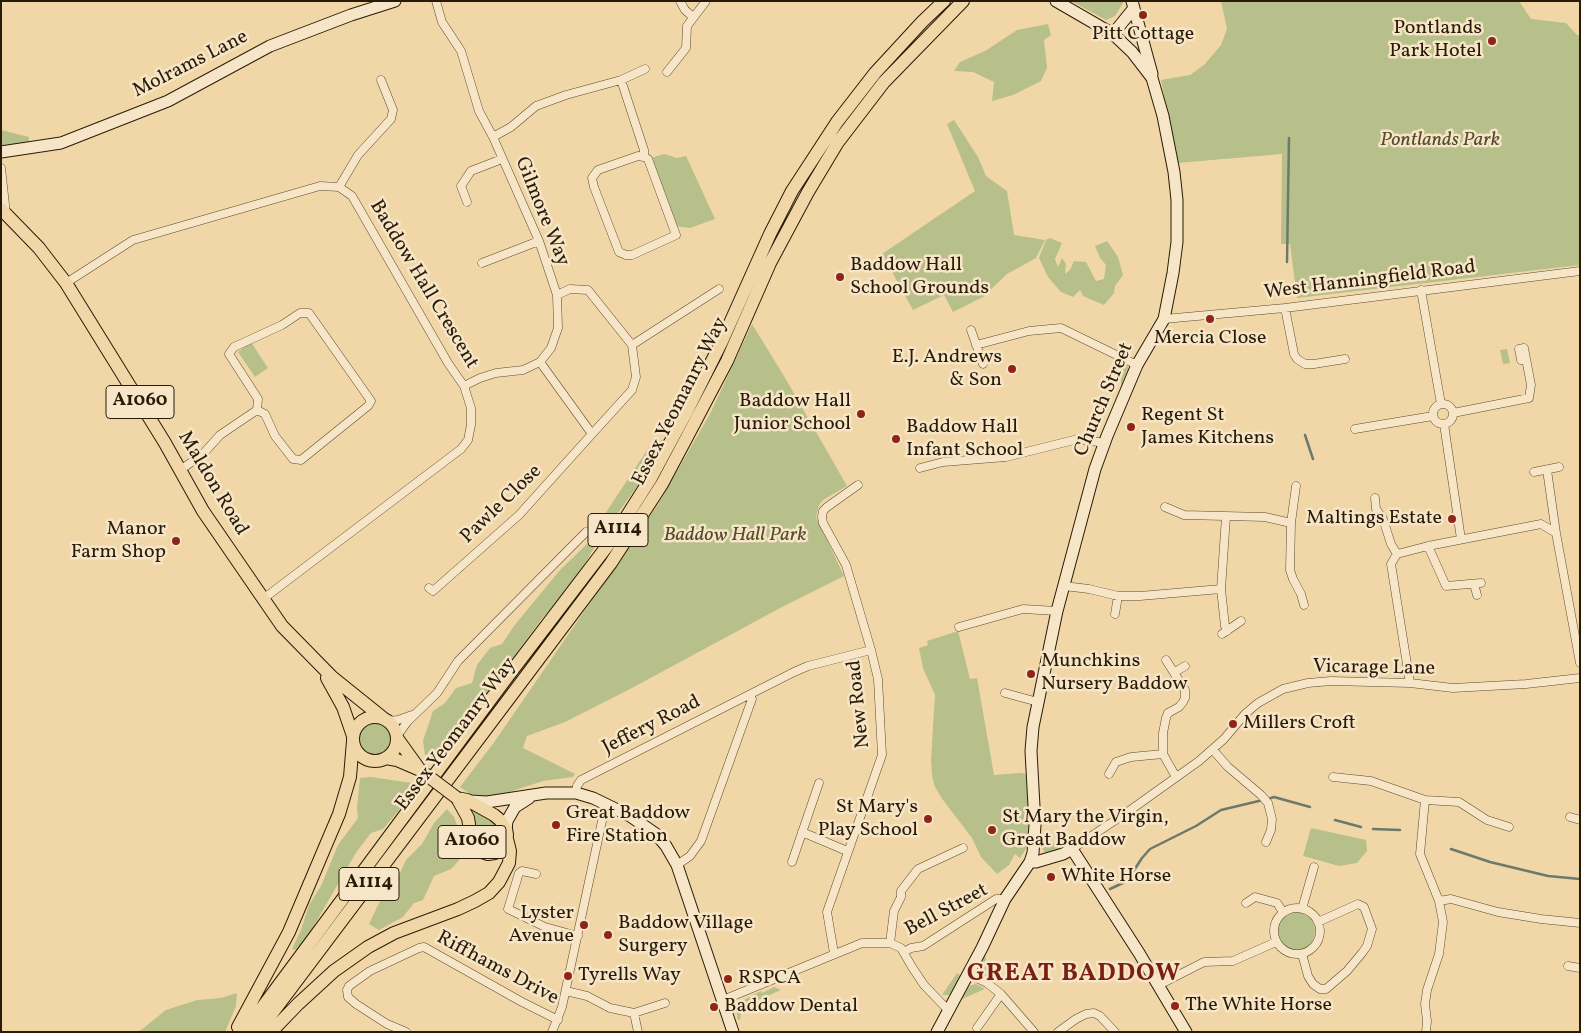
<!DOCTYPE html>
<style>
body{margin:0}
#map{position:relative;width:1581px;height:1033px;overflow:hidden;background:#f1d7a8;font-family:Vollkorn,serif}
canvas{display:block}
.frame{position:absolute;inset:0;border:2px solid #291b07;pointer-events:none}
</style>
<div id="map">
<canvas width="1581" height="1033"></canvas>
<div class="frame"></div>
</div>
<script>
const c = document.querySelector('canvas').getContext('2d');
c.lineJoin = 'round';
function fillPath(path, color) {
  c.fillStyle = color;
  c.fill(path, 'evenodd');
}
function poly(rows) {
  const path = new Path2D();
  for (const r of rows) {
    if (r.length === 3) {
      path.moveTo(r[0] + r[2], r[1]);
      path.arc(r[0], r[1], r[2], 0, 2 * Math.PI);
      continue;
    }
    path.moveTo(r[0], r[1]);
    for (let i = 2; i < r.length; i += 2) path.lineTo(r[i], r[i + 1]);
  }
  return path;
}
function trace(path, color, width, dash) {
  c.strokeStyle = color;
  c.lineWidth = width;
  c.lineCap = dash ? 'butt' : 'round';
  c.setLineDash(dash || []);
  c.stroke(path);
}
function write(font, color, halo, rows, align = 'center') {
  c.font = font + ' Vollkorn,serif';
  c.lineWidth = 5;
  c.setLineDash([]);
  c.textBaseline = 'middle';
  c.strokeStyle = halo;
  c.fillStyle = color;
  for (const [text, x, y, turn = 0] of rows) {
    c.save();
    c.translate(x, y);
    c.rotate((+turn || 0) * Math.PI / 180);
    c.textAlign = isNaN(turn) ? turn : align;
    if (halo) c.strokeText(text, 0, 0);
    c.fillText(text, 0, 0);
    c.restore();
  }
}
fillPath(poly([
 [1071,1,1123,1,1123,3,1115,16,1106,20],
 [1221,1,1519,1,1531,19,1566,23,1577,35,1580,36,1580,265,1297,298,1290,244,1281,244,1282,154,1177,163,1161,80,1190,75,1204,65,1221,45,1227,29],
 [1048,24,1051,35,1044,40,1047,68,1041,81,1013,95,992,101,994,82,973,72,954,71,960,62,985,51,1017,30],
 [954,120,978,157,986,176,1007,191,1014,235,1045,240,1036,258,1007,274,983,297,953,312,944,295,913,310,882,254,975,191,947,124],
 [1,130,29,137,29,143,1,147],
 [664,154,677,158,686,156,715,219,690,228,674,226,648,159],
 [1050,238,1062,243,1055,259,1058,267,1062,258,1066,264,1065,274,1070,270,1074,261,1086,262,1096,281,1104,279,1106,265,1100,258,1095,246,1107,241,1118,257,1123,275,1115,286,1114,293,1104,305,1083,296,1080,290,1073,297,1061,292,1048,277,1039,258,1046,240],
 [752,324,784,376,847,486,823,500,819,505,816,517,844,576,782,607,632,688,565,722,527,736,523,748,575,774,573,777,543,781,497,796,483,797,470,794,460,787,495,741,658,504,710,414],
 [251,342,268,368,255,377,238,352],
 [1507,349,1510,363,1503,364,1500,350],
 [1123,362,1127,365,1130,372,1121,391,1121,363],
 [665,439,656,460,600,538,569,590,543,617,435,763,425,755,423,741,433,711,445,703,456,688,472,683,477,665,490,648,502,644,514,626,560,570,590,541,599,523,651,444],
 [958,631,970,679,977,678,994,775,1021,773,1026,774,1029,825,1027,847,1020,858,1015,854,1009,865,997,874,981,857,972,838,943,800,935,787,932,776,931,760,935,695,923,668,919,648,928,645,927,641],
 [375,739,17],
 [371,777,412,783,416,790,383,829,371,833,357,851,308,936,297,950,292,949,301,930,309,905,321,886,338,845,358,818,357,808,360,778],
 [469,807,488,815,500,830,501,838,497,846,489,849,479,846],
 [447,809,454,817,461,835,463,856,451,869,434,876,423,900,414,903,403,917,379,930,369,924,379,903,390,883,399,875,406,860,422,844,434,823],
 [1311,828,1366,840,1367,851,1357,863,1339,866,1303,856],
 [1043,834,1061,849,1047,853,1044,852,1042,847],
 [1296,931,19],
 [985,954,990,979,981,973,979,969],
 [957,973,961,976,953,993,950,995,942,995],
 [976,984,985,989,962,999,969,986],
 [774,987,781,990,742,1007,740,1020,738,1020,736,1009,739,1003,753,995,761,991,762,993],
 [237,993,236,1006,225,1032,136,1032,141,1030,166,1010,197,1000,221,998]
]), '#b7bf8a');
trace(poly([
 [1287,262,1289,138],
 [1305,435,1313,459],
 [1268,799,1274,797,1310,807],
 [1335,820,1361,827],
 [1373,829,1400,830],
 [1451,849,1490,862,1548,876,1580,879],
 [1110,889,1127,881,1142,858,1150,849,1196,826,1221,810,1263,800]
]), '#6d796b', 2.5);
const street = poly([
 [436,1,442,22,461,51,479,111,493,137,539,241,557,295,558,328,551,348,540,362,523,370,496,373,480,378,464,386],
 [680,1,685,10,693,17],
 [667,72,686,48,687,26,706,1],
 [621,80,644,150,644,157,648,159,676,235,632,255,626,255,619,252,594,187,592,178,598,170,638,156,644,157],
 [493,137,511,127,536,106,566,95,621,80,645,69],
 [1,168,6,214],
 [339,187,358,155,391,119,393,110,381,80],
 [467,202,461,186,471,171,502,159],
 [482,263,539,241],
 [66,283,133,240,320,186,339,187,352,196,448,363,464,386,471,408,471,425,468,440,461,449,263,599],
 [1421,290,1441,404],
 [1285,308,1294,354,1297,359,1305,364,1314,364,1345,359],
 [1164,319,1285,308,1580,271],
 [971,330,983,364],
 [632,345,719,289],
 [976,345,1029,331,1061,328,1137,365],
 [540,362,592,434,632,390,636,377,632,345,588,290,570,289,557,295],
 [1443,414,10],
 [1453,413,1529,398,1531,385,1524,348,1519,349,1521,360,1526,359],
 [1444,424,1461,539],
 [1355,429,1433,416],
 [920,468,943,462,1006,457,1078,439,1105,443],
 [180,470,202,455,220,435,257,410,265,414,275,436,293,459,301,460,368,406,371,401,309,313,300,313,282,325,234,347,229,354,258,399,257,410],
 [1547,470,1556,533],
 [1534,472,1559,467],
 [1296,486,1291,523,1290,570,1293,579,1301,594,1304,605],
 [1375,498,1376,509,1383,519,1391,544,1397,554],
 [1165,507,1184,515,1265,517,1291,523],
 [1226,517,1221,589,1225,626,1227,631],
 [1428,546,1446,586,1481,583],
 [1474,584,1477,595],
 [1064,586,1089,589,1118,596,1140,596,1221,589],
 [429,588,433,591,519,515,592,434],
 [1115,614,1118,596],
 [959,627,1023,609,1057,611],
 [1222,634,1241,621],
 [1166,660,1185,690,1185,698,1183,702,1179,707,1168,713,1166,718,1163,733,1163,754,1176,777],
 [1175,672,1185,666],
 [1410,683,1391,564,1397,554,1428,546,1541,524,1556,533,1580,663],
 [1005,693,1038,702],
 [388,721,398,720,412,715],
 [397,736,408,721,437,693,458,661,586,532],
 [1213,750,1228,767,1261,795,1268,803,1272,819,1271,830,1266,842],
 [1109,774,1116,762,1131,757,1163,754],
 [1333,777,1371,781,1425,800,1459,802,1487,820,1509,827],
 [576,793,577,786,581,780,794,672,808,666,871,650],
 [1425,800,1420,854,1439,901,1443,922,1439,954,1427,990,1425,1004,1427,1021,1426,1032],
 [1570,817,1580,820],
 [802,832,847,851],
 [1072,849,1129,811,1199,761,1224,739,1245,714,1258,703,1283,689,1308,683,1331,681,1410,683,1453,688,1526,684,1580,678],
 [792,862,819,783],
 [677,865,690,856,701,841,752,699,750,695],
 [536,874,522,871,519,873,508,909,545,927,578,936],
 [1439,901,1451,899,1498,912,1541,919,1580,923],
 [1246,903,1255,897,1277,903,1283,912],
 [1297,931,23],
 [1302,909,1314,867],
 [890,943,894,911,901,897,901,891,918,869,963,848],
 [904,952,911,948,923,946,996,899,1005,899],
 [834,953,827,912,882,755,878,679,871,650,846,565,823,523,822,517,823,511,827,507,858,485],
 [1302,954,1308,976,1313,984,1320,989,1326,989,1347,971,1362,953,1367,946,1372,929,1364,907,1358,904,1318,922],
 [1568,966,1580,968],
 [968,974,987,983,1001,994,1034,1032],
 [1159,985,1204,962,1233,961,1276,942],
 [566,991,587,996,610,1008,634,1013,638,1032],
 [723,1000,862,943,890,943,901,948,912,967,924,985,949,1011],
 [634,1013,665,1003],
 [977,1028,1001,994],
 [406,1032,387,1024,356,1004,348,997,347,990,349,986,370,971,419,948,424,947,522,1002,558,1020],
 [552,1032,562,1007,602,821,607,805],
 [1058,1032,1076,1019,1086,1014,1094,1013,1100,1016,1115,1032]
]);
const secondary = poly([
 [1132,1,1152,74],
 [1113,34,1134,8],
 [1,152,61,143,168,101,270,46,351,15,395,1],
 [470,801,487,802,546,793,576,793,593,798,630,816,656,834,666,846,677,865,733,1032],
 [506,829,507,821,515,807,529,798],
 [1030,862,1036,862,1063,854,1072,849,1139,953,1186,1032],
 [937,1032,982,948,1005,899,1030,862,1033,853,1035,825,1031,751,1033,727,1057,611,1095,469,1107,436,1137,365,1164,319,1173,273,1177,242,1177,200,1174,172,1163,116,1152,78,1132,52,1113,34,1056,1]
]);
const primary = poly([
 [1,209,39,248,66,283,165,443,203,511,282,626,332,677,383,718],
 [327,678,343,707,353,736],
 [375,739,22],
 [397,738,420,770],
 [386,758,397,760,418,769],
 [457,798,467,800,494,815,500,820,506,829,507,835,505,844,501,849,495,853,488,854,482,852,476,848,472,843,468,818,457,798],
 [238,1027,289,932,339,814,350,777,353,741],
 [244,1032,508,676,611,541,651,478,686,413,722,341,770,234,792,191,837,122,875,73,922,22,944,1],
 [258,1032,611,563,662,484,687,437,727,361,770,263,808,192,838,142,884,82,963,1],
 [271,1032,298,1004,334,971,368,947,394,933,458,909,475,901,489,893,499,882,509,863,510,851,507,839]
]);
trace(street, '#5b4a2f', 9);
trace(secondary, '#291b07', 13);
trace(primary, '#291b07', 14);
trace(street, '#f6e5c6', 8);
trace(secondary, '#f6e5c6', 11);
trace(primary, '#f1d7a8', 12);
const primaryBridge = poly([
 [420,770,457,798]
]);
trace(primaryBridge, '#291b07', 14, []);
trace(primaryBridge, '#f1d7a8', 12);
for (const [x, y, r, color] of [
 [1143,15,5,"#8f2418"],
 [1492,41,5,"#8f2418"],
 [840,277,5,"#8f2418"],
 [1210,319,5,"#8f2418"],
 [1012,369,5,"#8f2418"],
 [861,414,5,"#8f2418"],
 [1131,427,5,"#8f2418"],
 [896,439,5,"#8f2418"],
 [1452,519,5,"#8f2418"],
 [176,541,5,"#8f2418"],
 [1031,674,5,"#8f2418"],
 [1233,724,5,"#8f2418"],
 [928,819,5,"#8f2418"],
 [556,825,5,"#8f2418"],
 [992,830,5,"#8f2418"],
 [1051,877,5,"#8f2418"],
 [584,925,5,"#8f2418"],
 [608,935,5,"#8f2418"],
 [568,976,5,"#8f2418"],
 [728,979,5,"#8f2418"],
 [1175,1006,5,"#8f2418"],
 [714,1007,5,"#8f2418"]
]) {
  const dot = new Path2D();
  dot.arc(x, y, r, 0, 2 * Math.PI);
  c.fillStyle = color;
  c.fill(dot);
  trace(dot, '#f6e5c6', 2);
}
for (const [x, y, w] of [
 [140,402,68],
 [618,530,60],
 [472,842,68],
 [369,884,60]
]) {
  const box = new Path2D();
  box.roundRect(x - w / 2, y - 16.5, w, 33, 4);
  c.fillStyle = '#f6e5c6';
  c.fill(box);
  trace(box, '#291b07', 1);
}
write('bold 19px', '#291b07', null, [
 ["A1060",140,402],
 ["A1114",618,530],
 ["A1060",472,842],
 ["A1114",369,884]
]);
write('20px', '#291b07', '#f6e5c6', [
 ["Pontlands",1482,29,"right"],
 ["Park Hotel",1482,52,"right"],
 ["Pitt Cottage",1143,35,"center"],
 ["Baddow Hall",850,266],
 ["School Grounds",850,289],
 ["Mercia Close",1210,339,"center"],
 ["E.J. Andrews",1002,358,"right"],
 ["& Son",1002,381,"right"],
 ["Baddow Hall",851,402,"right"],
 ["Junior School",851,425,"right"],
 ["Regent St",1141,416],
 ["James Kitchens",1141,439],
 ["Baddow Hall",906,428],
 ["Infant School",906,451],
 ["Maltings Estate",1442,519,"right"],
 ["Manor",166,530,"right"],
 ["Farm Shop",166,553,"right"],
 ["Munchkins",1041,662],
 ["Nursery Baddow",1041,685],
 ["Millers Croft",1243,724],
 ["St Mary's",918,808,"right"],
 ["Play School",918,831,"right"],
 ["Great Baddow",566,814],
 ["Fire Station",566,837],
 ["St Mary the Virgin,",1002,818],
 ["Great Baddow",1002,841],
 ["White Horse",1061,877],
 ["Lyster",574,914,"right"],
 ["Avenue",574,937,"right"],
 ["Baddow Village",618,924],
 ["Surgery",618,947],
 ["Tyrells Way",578,976],
 ["RSPCA",738,979],
 ["The White Horse",1185,1006],
 ["Baddow Dental",724,1007]
], 'left');
write('20px', '#291b07', '#f6e5c6', [
 ["Molrams Lane",191,65,-27],
 ["Gilmore Way",541,212,68],
 ["West Hanningfield Road",1370,281,-7],
 ["Baddow Hall Crescent",423,285,59],
 ["Church Street",1105,400,-67],
 ["Essex Yeomanry Way",681,402,-63],
 ["Maldon Road",212,484,59],
 ["Pawle Close",502,505,-44],
 ["Vicarage Lane",1374,669,1],
 ["New Road",860,704,-96],
 ["Jeffery Road",652,726,-27],
 ["Essex Yeomanry Way",457,735,-53],
 ["Bell Street",947,911,-28],
 ["Riffhams Drive",497,969,28]
]);
write('italic 20px', '#544c2e', '#f6e5c6', [
 ["Pontlands Park",1440,141],
 ["Baddow Hall Park",735,536]
]);
c.letterSpacing = '1px';
write('bold 25px', '#7a1f14', '#f6e5c6', [
 ["GREAT BADDOW",1074,975]
]);
c.letterSpacing = '0px';
</script>
